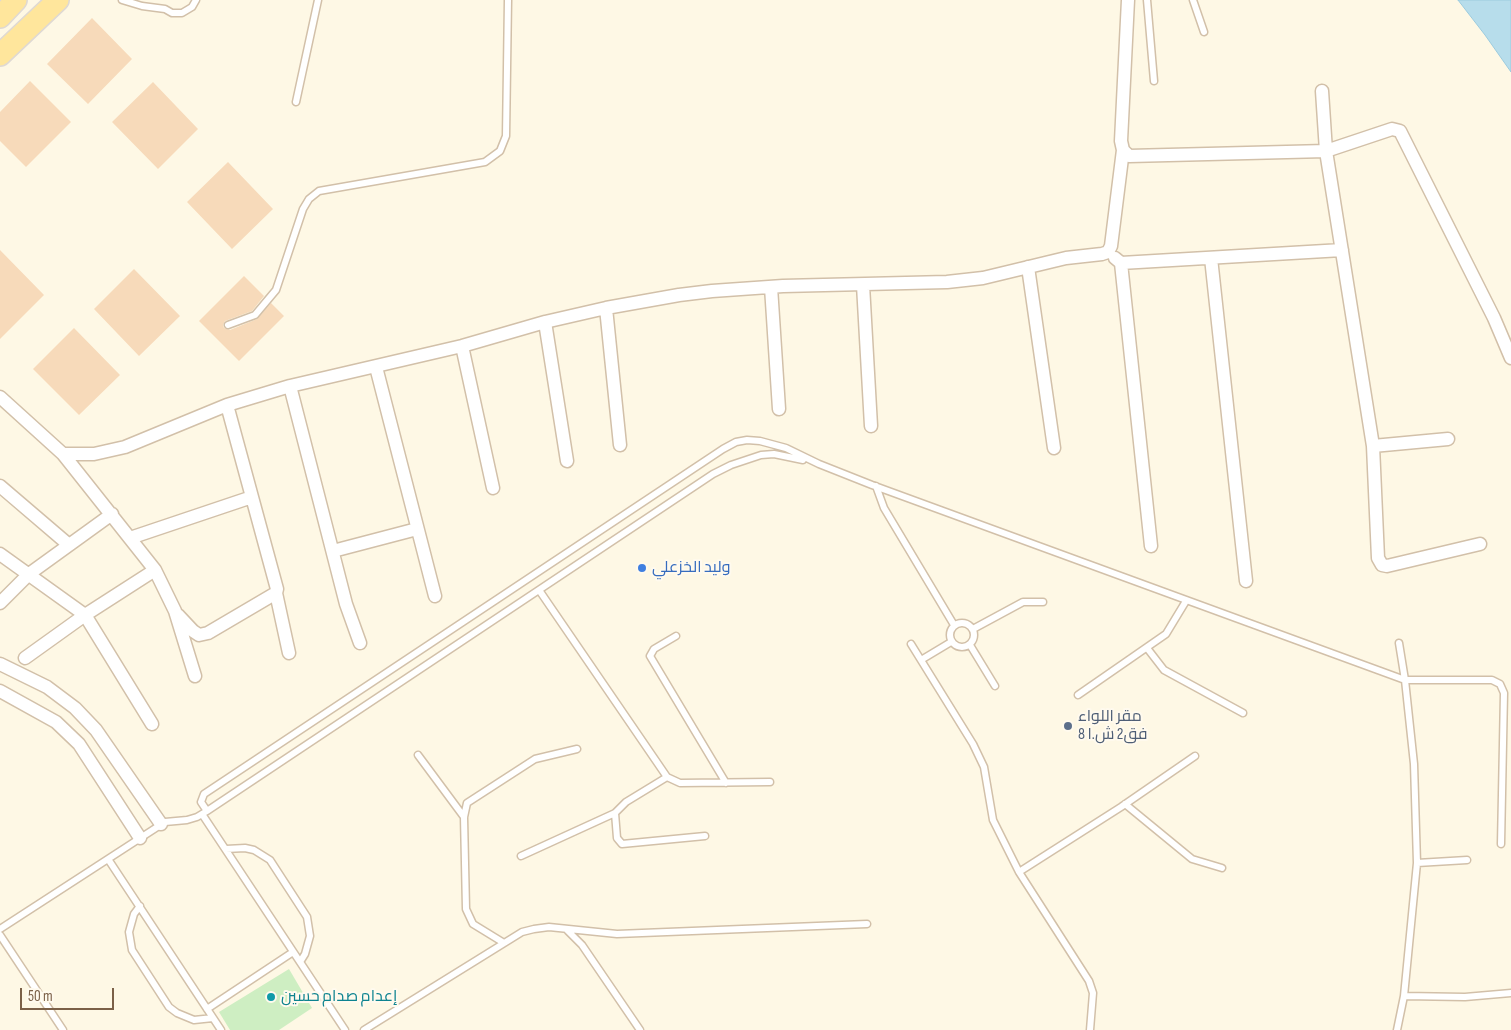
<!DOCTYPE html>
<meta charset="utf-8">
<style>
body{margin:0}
#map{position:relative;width:1511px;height:1030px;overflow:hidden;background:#fef8e5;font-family:"Sofia Sans Condensed",sans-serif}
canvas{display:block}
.scale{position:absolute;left:20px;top:988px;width:94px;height:22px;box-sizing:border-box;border:2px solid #7b6047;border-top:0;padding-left:6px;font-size:15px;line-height:18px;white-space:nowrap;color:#7b6047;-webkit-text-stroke:4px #fffaee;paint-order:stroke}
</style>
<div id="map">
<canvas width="1511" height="1030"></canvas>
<div class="scale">50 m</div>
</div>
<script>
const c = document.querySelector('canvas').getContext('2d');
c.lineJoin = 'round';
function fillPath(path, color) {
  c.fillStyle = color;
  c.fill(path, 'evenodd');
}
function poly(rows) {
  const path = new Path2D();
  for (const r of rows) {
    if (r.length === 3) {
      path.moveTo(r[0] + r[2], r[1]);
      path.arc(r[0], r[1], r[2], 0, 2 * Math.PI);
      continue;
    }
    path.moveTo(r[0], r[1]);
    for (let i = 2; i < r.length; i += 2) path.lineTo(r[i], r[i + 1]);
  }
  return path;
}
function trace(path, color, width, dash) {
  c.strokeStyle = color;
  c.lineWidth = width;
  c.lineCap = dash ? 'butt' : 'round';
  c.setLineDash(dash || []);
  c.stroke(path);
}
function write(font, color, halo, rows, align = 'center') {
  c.font = font + ' "Sofia Sans Condensed",Cairo,sans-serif';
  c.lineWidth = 4;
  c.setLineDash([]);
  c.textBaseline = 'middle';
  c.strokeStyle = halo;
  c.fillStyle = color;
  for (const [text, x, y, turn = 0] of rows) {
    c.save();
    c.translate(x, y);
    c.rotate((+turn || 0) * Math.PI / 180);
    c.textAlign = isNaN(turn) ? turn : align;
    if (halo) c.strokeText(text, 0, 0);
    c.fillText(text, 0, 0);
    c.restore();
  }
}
fillPath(poly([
 [289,969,312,1008,279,1030,230,1030,219,1012]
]), '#ceeec2');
const water = poly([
 [1458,0,1511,0,1511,72,1485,35,1458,0]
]);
fillPath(water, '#b7ddeb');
trace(water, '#9ccbde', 1);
fillPath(poly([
 [92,18,132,59,88,104,47,64],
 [30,81,71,122,26,167,0,141,0,112],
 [153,82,198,129,158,169,112,122],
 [228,162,273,209,232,249,187,202],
 [0,250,44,295,0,339],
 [134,269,180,316,139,356,94,309],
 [244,276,264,296,252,311,225,321,223,325,224,328,230,330,257,319,271,303,284,316,239,361,199,321],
 [74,328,120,375,79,415,33,369]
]), '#f7daba');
const lane = poly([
 [122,0,142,6,165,9,172,13,182,13,192,7,196,0],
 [1147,0,1154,81],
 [1193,0,1204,32],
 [296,102,318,0],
 [228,325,255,315,276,290,303,209,309,199,319,191,485,162,500,151,506,136,508,0],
 [876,486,884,508,954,625],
 [539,590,667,777,680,783,770,782],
 [962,635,12],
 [973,629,1023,602,1043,602],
 [676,636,654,649,650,656,726,783],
 [1399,643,1405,680,1492,680,1500,684,1504,693,1501,844],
 [911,644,973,744,984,767,993,820,1019,872,1089,981,1093,993,1090,1030],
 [970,645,995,686],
 [1147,648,1164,670,1243,713],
 [921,660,951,642],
 [1078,695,1166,634,1186,601],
 [418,755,464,817],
 [1125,804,1192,859,1222,868],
 [207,811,201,802,204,794,723,449,736,442,747,440,760,441,786,448,819,464,872,485,1405,680,1414,764,1417,863,1404,996,1397,1030],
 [615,813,617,838,622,844,705,836],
 [202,814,345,1030],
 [226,849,245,848,254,850,270,860,307,917,310,936,305,954,300,962],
 [521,856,615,813,626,802,667,777],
 [108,859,221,1030],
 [1417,863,1467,860],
 [1019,872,1121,807,1195,756],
 [140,906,134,914,129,932,132,950,169,1007,177,1013,194,1020,213,1018],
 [0,929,165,822,187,820,197,817,207,811,713,474,731,465,761,455,774,454,803,460],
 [566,929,582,945,640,1030],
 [0,935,63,1030],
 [504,943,473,924,466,909,464,817,467,803,535,759,577,749],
 [1404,996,1465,997,1511,993],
 [207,1009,293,952],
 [364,1030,522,932,534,929,549,927,617,934,867,924]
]);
const street = poly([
 [1128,0,1121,141,1123,150,1129,156,1326,151,1392,129,1400,131,1494,318,1511,358],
 [1322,91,1326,151,1373,446,1378,558,1382,565,1387,566,1480,544],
 [1115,258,1121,263,1342,250],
 [1211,258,1246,581],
 [1121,263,1151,546],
 [1028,267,1054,448],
 [863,285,871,426],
 [771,287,779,409],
 [606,308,620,445],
 [545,322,567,461],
 [462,346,493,488],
 [376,367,435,596],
 [290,386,346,604,360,643],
 [0,397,63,454,155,570,175,611,195,676],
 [1373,446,1448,439],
 [63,454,94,454,125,447,227,405,290,386,462,346,545,322,606,308,679,295,712,291,783,286,947,282,983,278,1066,258,1102,254,1108,252,1111,246,1123,150],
 [0,486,69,545],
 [130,538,252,497],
 [333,551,417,529],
 [0,554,85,615,152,724],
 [276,593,289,653],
 [0,603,29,574,112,514],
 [178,615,193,631,199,635,208,633,276,593,277,589,227,405],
 [25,658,85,615,155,570],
 [0,664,47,687,75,708,96,730,161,824],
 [0,691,56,722,79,744,140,838]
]);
const primary = poly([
 [0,17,16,0],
 [0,55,58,0]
]);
trace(lane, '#d2c0a9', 9);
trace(street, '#d2c0a9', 15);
trace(primary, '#dfd9d3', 24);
trace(lane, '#fff', 6);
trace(street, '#fff', 12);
trace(primary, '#ffe69c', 21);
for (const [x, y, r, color] of [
 [642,568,5,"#3f7fe0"],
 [1068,726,5,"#5c6f8a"],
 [271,997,5,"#0f9aa8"]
]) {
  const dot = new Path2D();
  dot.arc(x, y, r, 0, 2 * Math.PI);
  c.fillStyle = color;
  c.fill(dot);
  trace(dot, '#fffaee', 2);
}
write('16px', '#366cbe', '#fffaee', [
 ["وليد الخزعلي",652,568]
], 'left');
write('16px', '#4e5e75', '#fffaee', [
 ["مقر اللواء",1078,717],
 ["8 فق2 ش.ا",1078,735]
], 'left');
write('16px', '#0d838f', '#fffaee', [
 ["إعدام صدام حسين",281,997]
], 'left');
</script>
